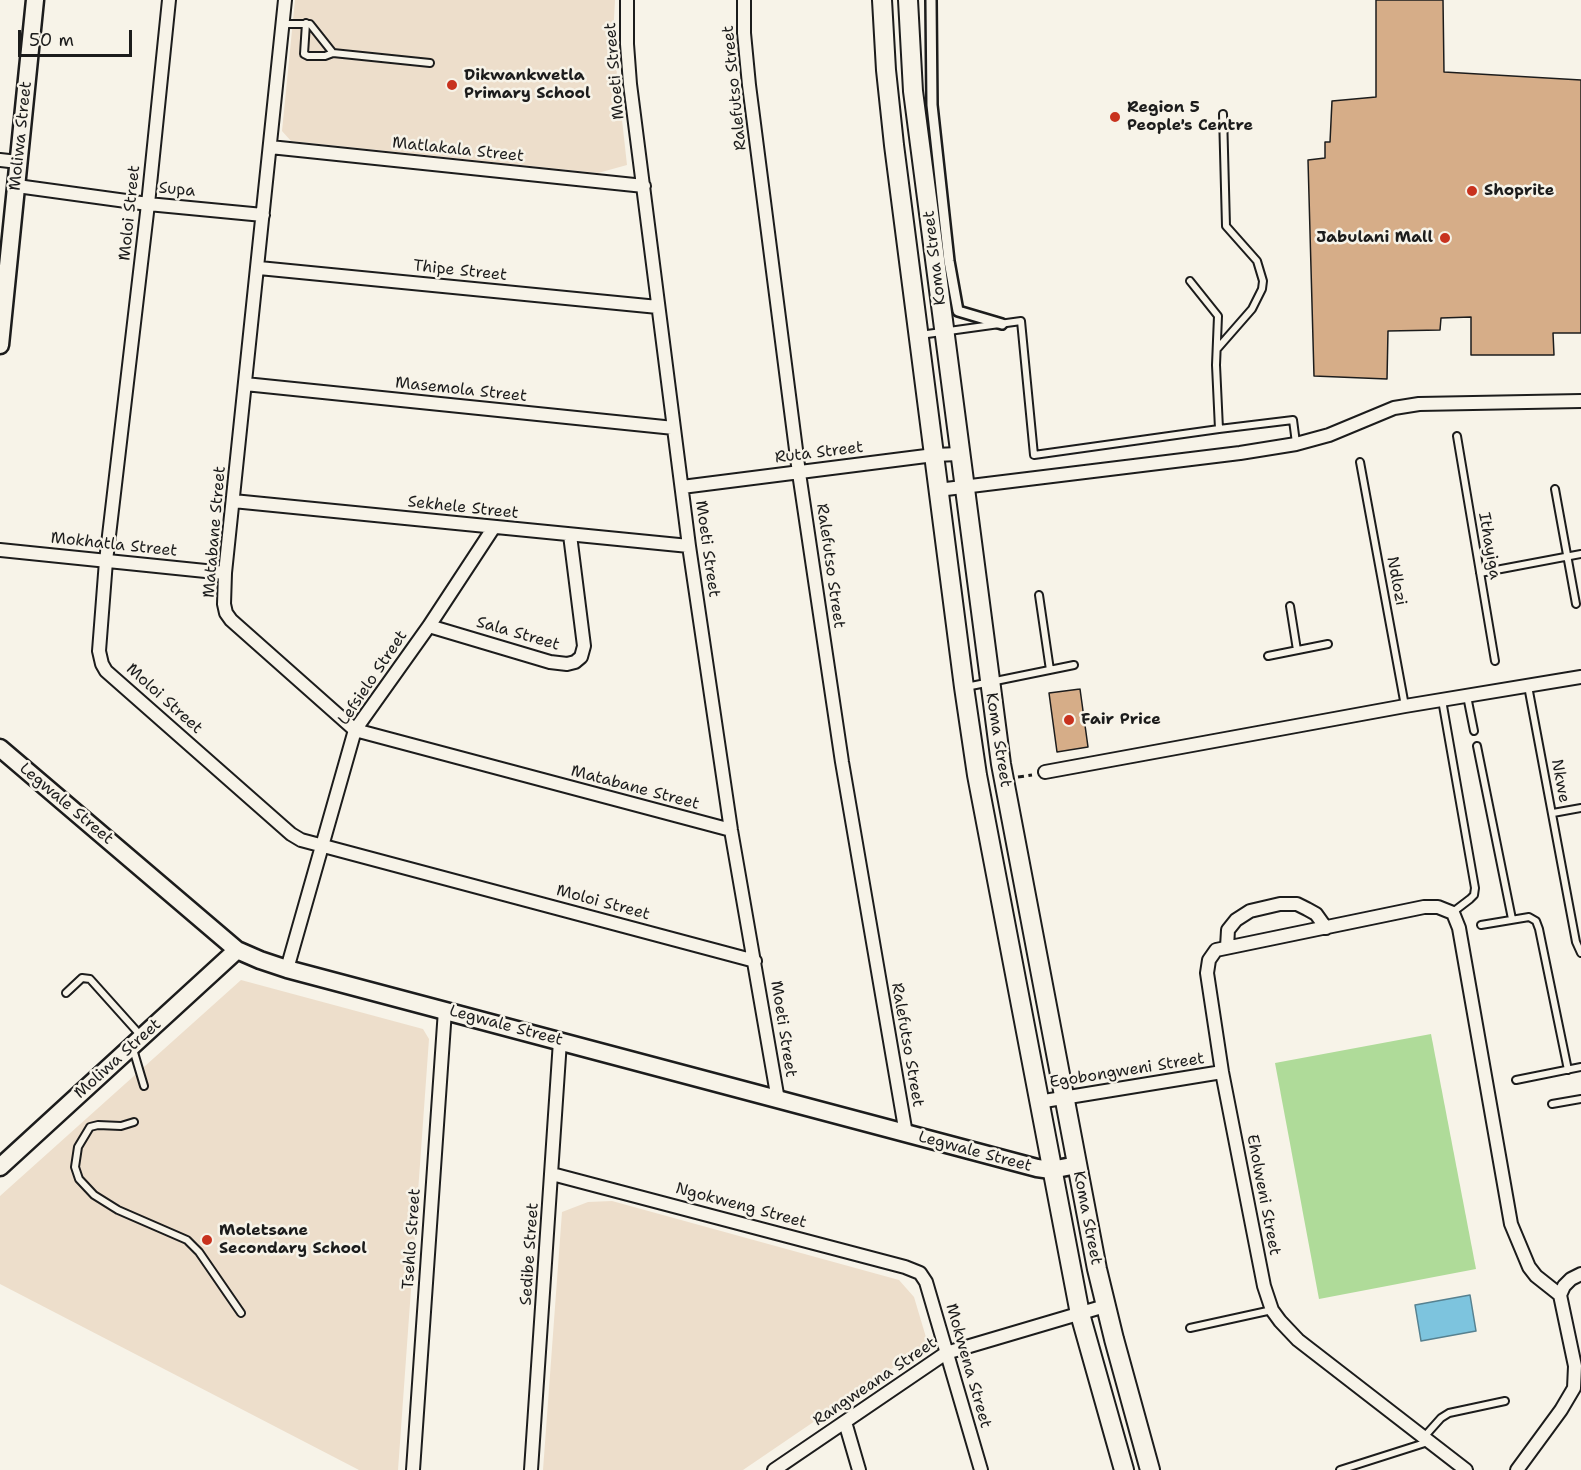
<!DOCTYPE html>
<style>
body{margin:0}
#map{position:relative;width:1581px;height:1470px;overflow:hidden;background:#f7f3e8;font-family:"Shantell Sans",sans-serif}
canvas{display:block}
.scale{position:absolute;left:18px;top:30px;width:114px;height:27px;box-sizing:border-box;border:3px solid #1c1c1c;border-top:0;padding-left:8px;font-size:18px;line-height:21px;white-space:nowrap;color:#1c1c1c;-webkit-text-stroke:4px #f7f3e8;paint-order:stroke}
</style>
<div id="map">
<canvas width="1581" height="1470"></canvas>
<div class="scale">50 m</div>
</div>
<script>
const c = document.querySelector('canvas').getContext('2d');
c.lineJoin = 'round';
function fillPath(path, color) {
  c.fillStyle = color;
  c.fill(path, 'evenodd');
}
function poly(rows) {
  const path = new Path2D();
  for (const r of rows) {
    path.moveTo(r[0], r[1]);
    for (let i = 2; i < r.length; i += 2) path.lineTo(r[i], r[i + 1]);
  }
  return path;
}
function trace(path, color, width, dash) {
  c.strokeStyle = color;
  c.lineWidth = width;
  c.lineCap = dash ? 'butt' : 'round';
  c.setLineDash(dash || []);
  c.stroke(path);
}
function write(font, color, halo, rows, align = 'center') {
  c.font = font + ' "Shantell Sans",sans-serif';
  c.lineWidth = 5;
  c.setLineDash([]);
  c.textBaseline = 'middle';
  c.strokeStyle = halo;
  c.fillStyle = color;
  for (const [text, x, y, turn = 0] of rows) {
    c.save();
    c.translate(x, y);
    c.rotate((+turn || 0) * Math.PI / 180);
    c.textAlign = isNaN(turn) ? turn : align;
    if (halo) c.strokeText(text, 0, 0);
    c.fillText(text, 0, 0);
    c.restore();
  }
}
fillPath(poly([
 [295,0,615,0,613,38,627,165,598,173,291,141,282,131],
 [241,980,423,1029,429,1039,398,1470,359,1470,0,1284,0,1196],
 [612,1201,899,1280,914,1297,928,1344,743,1470,543,1470,562,1212,588,1202]
]), '#eddecb');
fillPath(poly([
 [1431,1034,1476,1269,1319,1299,1275,1063]
]), '#afdb99');
const water = poly([
 [1470,1295,1476,1331,1421,1341,1415,1305,1470,1295]
]);
fillPath(water, '#7dc4de');
trace(water, '#568190', 1.5);
const building = poly([
 [1376,0,1443,0,1444,72,1581,80,1581,333,1553,333,1554,355,1471,355,1471,317,1441,318,1440,330,1388,331,1387,379,1314,376,1308,160,1325,158,1325,142,1330,142,1332,101,1376,97,1376,0],
 [1080,689,1088,747,1057,752,1049,693,1080,689]
]);
fillPath(building, '#d6ad88');
trace(building, '#1c1c1c', 1.5);
const service = poly([
 [306,23,304,54,308,56,325,56,333,53],
 [283,24,310,24,333,53,430,63],
 [920,335,1021,321,1034,455,1219,429,1216,365,1218,316,1190,281],
 [1217,349,1252,309,1262,289,1263,281,1257,261,1226,226,1223,114],
 [1219,429,1293,420,1296,443],
 [1457,436,1495,661],
 [1360,462,1405,706],
 [1555,489,1576,604],
 [1480,573,1581,554],
 [1039,595,1050,670],
 [1290,606,1297,650],
 [1268,656,1328,644],
 [1528,686,1576,942,1581,953],
 [966,687,1074,665],
 [1467,696,1474,731],
 [1442,700,1475,888,1474,895,1470,899,1453,912],
 [1477,746,1512,919],
 [1553,813,1581,808],
 [1481,925,1529,917,1536,921,1539,929,1568,1070],
 [66,993,82,978,90,979,142,1037],
 [133,1049,144,1086],
 [1516,1080,1581,1067],
 [1552,1104,1581,1099],
 [134,1122,121,1126,98,1125,90,1127,78,1147,75,1167,79,1179,94,1195,118,1210,187,1240,199,1252,241,1313],
 [1190,1328,1272,1310],
 [1424,1437,1441,1418,1449,1413,1505,1401],
 [1340,1470,1428,1442]
]);
const pedestrian = poly([
 [931,0,932,105,949,261,958,311,1002,324]
]);
const minor = poly([
 [169,0,148,204,106,561,99,651,102,664,106,671,291,834,301,840,755,961],
 [285,0,225,573,224,604,226,613,231,620,355,730,731,830],
 [627,0,627,44,630,84,689,546,731,830,778,1100],
 [744,0,744,33,749,85,799,473,842,762,906,1134],
 [270,147,644,186],
 [0,160,18,162],
 [17,186,148,204,263,215],
 [259,268,658,307],
 [245,384,674,428],
 [682,487,934,455,959,454],
 [938,490,1240,453,1296,444,1329,435,1394,408,1419,404,1581,401],
 [233,501,689,546],
 [0,550,225,573],
 [429,626,550,662,567,664,575,662,581,657,584,646,570,535],
 [1045,772,1405,706,1581,677],
 [1227,947,1228,930,1236,920,1250,911,1280,904,1297,904,1307,909,1316,914,1326,928],
 [287,969,355,730,429,626,494,527],
 [1038,1102,1222,1072],
 [552,1174,905,1267,920,1273,926,1282,981,1470],
 [845,1422,859,1470],
 [413,1470,445,1010],
 [531,1470,560,1041],
 [774,1470,946,1353,1105,1306],
 [1466,1470,1298,1340,1280,1321,1272,1310,1264,1286,1222,1072,1207,973,1209,960,1216,950,1424,907,1438,907,1453,913,1459,928,1511,1224,1529,1267,1536,1276,1560,1295],
 [1517,1470,1561,1410,1574,1388,1575,1366,1560,1295,1564,1286,1571,1279,1581,1274]
]);
const tertiary = poly([
 [0,345,35,0],
 [0,748,237,950,260,960,287,969,1037,1168,1051,1170,1077,1165],
 [0,1167,237,950]
]);
const secondary = poly([
 [882,0,886,70,894,145,964,687,977,775,1080,1314,1124,1470],
 [908,0,913,91,1001,764,1097,1269,1114,1339,1150,1470]
]);
trace(service, '#1c1c1c', 10);
trace(pedestrian, '#1c1c1c', 14);
trace(minor, '#1c1c1c', 16);
trace(tertiary, '#1c1c1c', 21);
trace(secondary, '#1c1c1c', 22);
trace(poly([
 [1018,777,1032,775]
]), '#1c1c1c', 3, [6, 4.5]);
trace(service, '#f7f3e8', 6);
trace(pedestrian, '#f7f3e8', 9);
trace(minor, '#f7f3e8', 12);
trace(tertiary, '#f7f3e8', 16);
trace(secondary, '#f7f3e8', 18);
for (const [x, y, r, color] of [
 [452,85,6,"#c8321e"],
 [1115,117,6,"#c8321e"],
 [1472,191,6,"#c8321e"],
 [1445,238,6,"#c8321e"],
 [1069,720,6,"#c8321e"],
 [207,1240,6,"#c8321e"]
]) {
  const dot = new Path2D();
  dot.arc(x, y, r, 0, 2 * Math.PI);
  c.fillStyle = color;
  c.fill(dot);
  trace(dot, '#f7f3e8', 2);
}
write('16px', '#1c1c1c', '#f7f3e8', [
 ["Moeti Street",615,71,-95],
 ["Ralefutso Street",735,88,-96],
 ["Moliwa Street",21,136,-84],
 ["Matlakala Street",458,150,6],
 ["Supa",177,190,5],
 ["Moloi Street",130,213,-84],
 ["Koma Street",935,258,-97],
 ["Thipe Street",460,271,6],
 ["Masemola Street",461,390,6],
 ["Ruta Street",819,453,-7],
 ["Sekhele Street",463,508,6],
 ["Matabane Street",215,532,-85],
 ["Mokhatla Street",114,545,6],
 ["Ithayiga",1489,546,80],
 ["Moeti Street",707,549,82],
 ["Ralefutso Street",830,566,82],
 ["Ndlozi",1396,581,79],
 ["Sala Street",518,634,16],
 ["Lefsielo Street",373,678,-56],
 ["Moloi Street",164,699,42],
 ["Koma Street",998,740,81],
 ["Nkwe",1560,781,79],
 ["Matabane Street",635,788,15],
 ["Legwale Street",66,804,40],
 ["Moloi Street",603,903,15],
 ["Legwale Street",506,1026,15],
 ["Moeti Street",783,1029,81],
 ["Ralefutso Street",907,1045,80],
 ["Moliwa Street",118,1059,-42],
 ["Egobongweni Street",1127,1071,-9],
 ["Legwale Street",975,1152,15],
 ["Eholweni Street",1263,1195,79],
 ["Ngokweng Street",741,1206,15],
 ["Koma Street",1087,1218,79],
 ["Tsehlo Street",412,1239,-86],
 ["Sedibe Street",530,1254,-86],
 ["Mokwena Street",968,1366,74],
 ["Rangweana Street",875,1382,-34]
]);
write('bold 16px', '#1c1c1c', '#f7f3e8', [
 ["Dikwankwetla",464,76],
 ["Primary School",464,94],
 ["Region 5",1127,108],
 ["People's Centre",1127,126],
 ["Shoprite",1484,191],
 ["Jabulani Mall",1433,238,"right"],
 ["Fair Price",1081,720],
 ["Moletsane",219,1231],
 ["Secondary School",219,1249]
], 'left');
</script>
